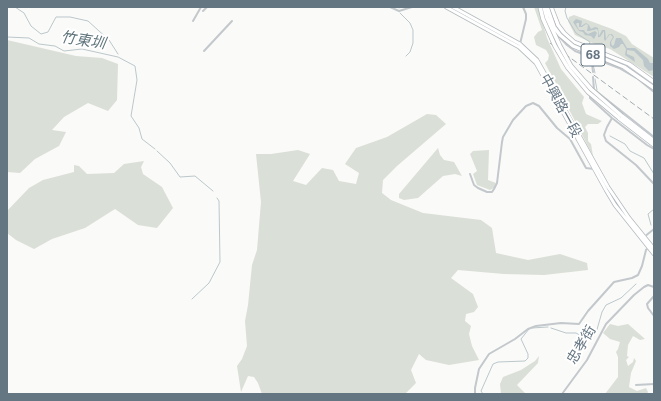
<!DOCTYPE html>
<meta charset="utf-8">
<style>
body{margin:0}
#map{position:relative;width:661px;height:401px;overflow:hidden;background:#fafaf8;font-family:Arial,sans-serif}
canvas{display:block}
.frame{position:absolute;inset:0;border:8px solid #657683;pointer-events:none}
</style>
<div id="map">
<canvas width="661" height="401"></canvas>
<div class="frame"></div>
</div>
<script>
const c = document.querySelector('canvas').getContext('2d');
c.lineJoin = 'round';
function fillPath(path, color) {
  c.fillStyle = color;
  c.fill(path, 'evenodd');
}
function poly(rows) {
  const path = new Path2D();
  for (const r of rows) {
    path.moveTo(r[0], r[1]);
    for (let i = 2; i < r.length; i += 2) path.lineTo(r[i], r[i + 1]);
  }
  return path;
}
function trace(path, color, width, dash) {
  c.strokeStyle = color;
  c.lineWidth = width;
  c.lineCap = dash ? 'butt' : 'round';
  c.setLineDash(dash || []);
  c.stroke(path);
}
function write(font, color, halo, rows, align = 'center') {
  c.font = font + ' Arial,"Noto Sans TC",sans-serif';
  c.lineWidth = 4;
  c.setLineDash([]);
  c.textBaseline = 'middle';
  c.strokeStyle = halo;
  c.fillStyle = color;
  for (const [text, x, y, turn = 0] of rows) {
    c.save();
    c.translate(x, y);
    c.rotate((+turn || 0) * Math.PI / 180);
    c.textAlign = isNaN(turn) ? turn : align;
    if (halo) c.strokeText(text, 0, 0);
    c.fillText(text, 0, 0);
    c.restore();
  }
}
fillPath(poly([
 [534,7,538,7,547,38,561,69,584,97,582,103,586,114,602,121,598,124,588,124,585,127,588,133,588,141,591,144,593,156,545,63,548,60,549,55,546,50,536,45,534,37,538,32,542,30],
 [574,15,612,29,626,36,632,44,654,58,654,77,610,49,590,42,575,35,568,21,569,17],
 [7,40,76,56,102,58,118,64,117,100,108,111,88,103,64,117,52,130,66,132,59,146,35,159,20,173,7,172],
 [427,114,436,115,446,124,397,166,383,180,382,193,391,200,423,213,481,220,492,228,496,253,528,260,560,254,587,263,588,270,544,275,504,274,458,270,451,278,473,294,478,307,474,312,466,314,465,321,471,326,469,334,472,346,479,360,449,365,426,360,419,354,411,370,416,383,405,394,262,394,258,383,254,377,248,376,241,392,237,366,242,359,247,346,245,321,248,305,252,265,257,250,261,202,256,154,271,154,298,150,310,154,293,181,306,185,322,168,333,170,339,181,356,184,359,173,345,164,356,148,387,137],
 [438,148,440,155,444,160,454,162,462,176,455,174,443,176,418,198,404,200,399,198,399,194],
 [489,150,488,180,496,183,494,188,490,190,477,185,473,174,477,171,470,154,473,151],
 [144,161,141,167,143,174,162,187,173,208,157,228,138,225,115,209,85,228,52,239,34,249,16,240,7,233,7,211,29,188,43,180,74,172,74,165,79,166,87,174,114,173,124,164],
 [610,324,618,326,628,324,645,339,640,340,633,336,628,345,627,356,629,357,626,360,628,366,633,362,634,358,636,361,631,373,629,387,637,391,646,388,648,392,647,394,605,394,618,377,618,357,616,352,618,349,620,342,610,339,603,333],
 [539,356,538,363,517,385,526,394,501,394,500,384,503,377,521,370,535,361]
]), '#dadfd7');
fillPath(poly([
 [576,19,582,21,581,26,586,23,589,25,591,29,595,27,598,28,599,36,602,30,605,30,606,39,609,34,612,34,614,37,611,42,612,46,614,45,616,38,621,38,627,48,635,48,648,59,650,63,654,63,654,70,649,71,644,66,643,60,634,51,627,50,627,54,634,57,635,62,625,55,626,49,623,44,621,44,619,47,614,49,610,46,610,42,613,37,610,34,605,41,604,39,604,31,600,37,598,37,598,31,597,29,589,31,587,31,588,25,586,24,582,27,579,27,579,23,577,23,576,24,579,30,584,30,585,32,588,34,595,31,597,33,594,39,591,36,585,35,583,32,579,31,573,22]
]), '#bbc7cb');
trace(poly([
 [15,7,24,13,31,26,41,34,48,32,56,17,70,17,88,21,109,40,118,54],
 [399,7,399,8],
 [566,7,565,11,567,18,576,33,590,42,589,46],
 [400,13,410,23,413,30,413,43,410,52,406,56],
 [7,37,29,38,39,44,55,46,64,51,82,49,118,57,135,66,137,80,131,116,139,128,142,139,155,149],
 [590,58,593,64,595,73],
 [595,79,597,90],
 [610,136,625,144,630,151,644,158,654,174],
 [157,151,170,163,180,177,195,176,213,191],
 [651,225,648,214,654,209],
 [192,299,209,283,220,262,219,201,217,198],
 [532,328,548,327],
 [551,328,566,333,576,333,585,338,596,333,602,312,606,305,621,298,636,284],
 [483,394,481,391,493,364,498,362,525,361,528,358,528,354,521,339,529,329]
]), '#bbc7cb', 1);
const secondary = poly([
 [446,7,519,47,536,63,606,190,615,205,654,254],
 [453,7,520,44,537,60,608,187,629,218,654,249]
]);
const trunk = poly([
 [551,7,558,25,564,33,574,42,629,64,654,82],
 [622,116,654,141],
 [619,118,654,145]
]);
trace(secondary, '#b3babf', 4.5);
trace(trunk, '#b4b9bd', 5);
trace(poly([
 [390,7,399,11,412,7],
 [203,11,207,7],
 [193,21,201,7],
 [557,27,562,34,569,40],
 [554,31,567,45,575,51,619,68,638,79,654,92],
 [520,44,526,19,526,14,523,7],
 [586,50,605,56],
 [204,51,232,21],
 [614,60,626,65,642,76,649,81,654,90],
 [593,72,592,64,596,59],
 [593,77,594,90],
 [593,90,596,91,654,137],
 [590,93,590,98,612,118,647,145,654,149],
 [612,118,607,127,604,135,606,141,636,165,654,184],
 [470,174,474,185,478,188,487,192,492,192,494,189,497,183,502,142,503,137,513,120,526,106,533,103,539,106,557,128,570,139,586,168,594,169],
 [644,237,654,229],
 [654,296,647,304,648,308,654,316],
 [636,385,654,384],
 [475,394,475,388,479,369,489,354,515,339,528,329,536,326,561,323,579,324,588,311,614,282,632,278,638,275,642,266,646,250,648,248],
 [562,394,587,360,606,324,634,295,644,287,648,285,654,287]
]), '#c3c8cc', 2);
trace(secondary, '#fff', 3);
trace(trunk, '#fff', 3.5);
trace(poly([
 [550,43,654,119]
]), '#a2aab0', 1, [6, 3]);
const trunkBridge = poly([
 [540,7,543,19,555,46,568,68,588,92,619,118],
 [544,7,547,18,560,46,571,66,591,89,622,116],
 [547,7,554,27,560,35,573,46,624,67,654,88]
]);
trace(trunkBridge, '#b4b9bd', 5, []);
trace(trunkBridge, '#fff', 3.5);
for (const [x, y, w] of [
 [593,55,24]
]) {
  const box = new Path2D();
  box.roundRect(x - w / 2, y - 11, w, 22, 3);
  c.fillStyle = '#fff';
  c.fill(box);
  trace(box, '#657683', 1);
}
write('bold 13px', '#657683', null, [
 ["68",593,55]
]);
write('14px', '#657683', '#fff', [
 ["中興路一段",560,106,61],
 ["忠孝街",582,345,-59]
]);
write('italic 15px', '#60757c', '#fff', [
 ["竹東圳",83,41,9]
]);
</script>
